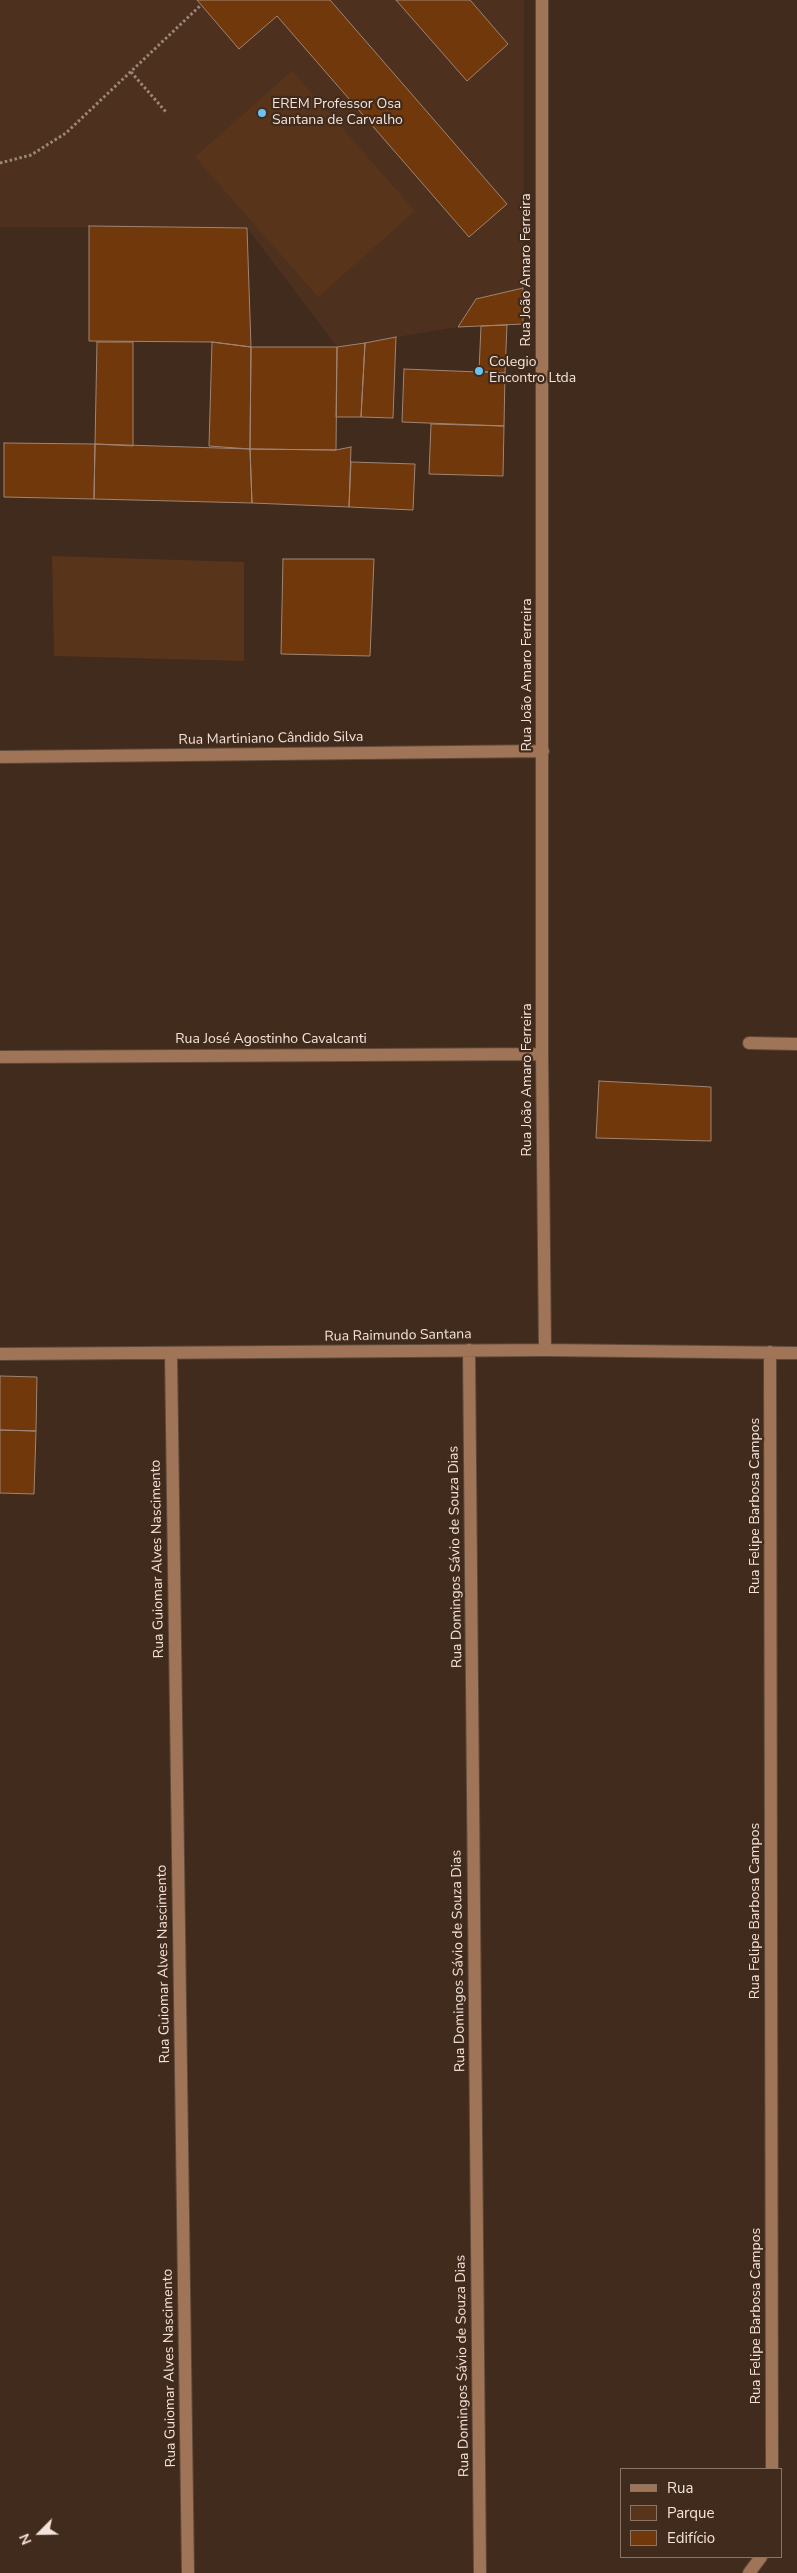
<!DOCTYPE html>
<meta charset="utf-8">
<style>
body{margin:0}
#map{position:relative;width:797px;height:2573px;overflow:hidden;background:#412b1c;font-family:"Nunito Sans",sans-serif}
canvas{display:block}
.legend{position:absolute;left:620px;top:2468px;width:162px;height:90px;box-sizing:border-box;background:#412b1c;border:1px solid #887568;margin:0;padding:6px 9px;list-style:none;font-size:15px;color:#f3e3da}
.legend li{display:flex;align-items:center;gap:10px;height:25px}
.legend b{width:25px;border:1px solid #887568}
.north{position:absolute;left:15px;top:2508px;width:50px;height:50px;-webkit-text-stroke:4px #412b1c;paint-order:stroke;rotate:247deg;font-size:14px;font-weight:700;line-height:20px;text-align:center;color:#f3e3da}
.north::after{content:'';display:block;margin:auto;width:18px;height:22px;background:#f3e3da;clip-path:polygon(50% 0,100% 100%,50% 72%,0 100%)}
</style>
<div id="map">
<canvas width="797" height="2573"></canvas>
<ul class="legend">
<li><b style="height:6px;background:#a07457"></b>Rua</li>
<li><b style="height:14px;background:#58341b"></b>Parque</li>
<li><b style="height:14px;background:#70380b"></b>Edifício</li>
</ul>
<div class="north">N</div>
</div>
<script>
const c = document.querySelector('canvas').getContext('2d');
c.lineJoin = 'round';
function fillPath(path, color) {
  c.fillStyle = color;
  c.fill(path, 'evenodd');
}
function poly(rows) {
  const path = new Path2D();
  for (const r of rows) {
    path.moveTo(r[0], r[1]);
    for (let i = 2; i < r.length; i += 2) path.lineTo(r[i], r[i + 1]);
  }
  return path;
}
function trace(path, color, width, dash) {
  c.strokeStyle = color;
  c.lineWidth = width;
  c.lineCap = dash ? 'butt' : 'round';
  c.setLineDash(dash || []);
  c.stroke(path);
}
function write(font, color, halo, rows, align = 'center') {
  c.font = font + ' "Nunito Sans",sans-serif';
  c.lineWidth = 4.5;
  c.setLineDash([]);
  c.textBaseline = 'middle';
  c.strokeStyle = halo;
  c.fillStyle = color;
  for (const [text, x, y, turn = 0] of rows) {
    c.save();
    c.translate(x, y);
    c.rotate((+turn || 0) * Math.PI / 180);
    c.textAlign = isNaN(turn) ? turn : align;
    if (halo) c.strokeText(text, 0, 0);
    c.fillText(text, 0, 0);
    c.restore();
  }
}
fillPath(poly([
 [0,0,524,0,523,288,476,299,458,327,337,347,247,228,0,227]
]), '#4d301d');
fillPath(poly([
 [292,71,415,211,318,297,195,157],
 [52,556,244,562,244,661,54,656]
]), '#58341b');
const building = poly([
 [197,0,330,0,507,204,469,237,277,16,239,49,197,0],
 [396,0,470,0,508,44,467,81,396,0],
 [89,226,247,228,251,347,212,342,89,341,89,226],
 [523,288,523,324,458,327,476,299,523,288],
 [507,325,505,373,479,371,481,326,507,325],
 [396,337,393,418,361,417,365,343,396,337],
 [97,342,133,342,133,446,95,444,97,342],
 [212,342,251,347,250,449,209,446,212,342],
 [365,343,361,417,336,417,337,347,365,343],
 [251,347,337,347,336,450,250,449,251,347],
 [404,369,505,373,504,426,402,422,404,369],
 [431,424,504,426,503,476,429,474,431,424],
 [4,443,95,444,94,499,4,497,4,443],
 [95,444,250,449,252,503,94,499,95,444],
 [351,447,349,507,252,503,250,449,336,450,351,447],
 [351,462,415,464,413,510,349,507,351,462],
 [283,559,374,559,370,656,281,654,283,559],
 [599,1081,711,1087,711,1141,596,1138,599,1081],
 [0,1376,37,1377,36,1431,0,1430,0,1376],
 [0,1430,36,1431,34,1494,0,1493,0,1430]
]);
fillPath(building, '#70380b');
trace(building, '#a08574', 1);
const minor = poly([
 [542,0,542,1054,545,1350],
 [0,757,543,751],
 [749,1043,797,1044],
 [0,1057,542,1054],
 [469,1350,480,2573],
 [770,1352,772,2469],
 [0,1354,545,1350,797,1353],
 [171,1354,188,2573],
 [749,2573,761,2557]
]);
trace(minor, '#5d483a', 14);
trace(poly([
 [131,72,166,112],
 [0,163,31,155,66,133,201,5]
]), '#9b887c', 3, [2.5, 2.5]);
trace(minor, '#a07457', 12);
for (const [x, y, r, color] of [
 [262,113,5,"#6ac3f1"],
 [479,371,5,"#6ac3f1"]
]) {
  const dot = new Path2D();
  dot.arc(x, y, r, 0, 2 * Math.PI);
  c.fillStyle = color;
  c.fill(dot);
  trace(dot, '#412b1c', 2);
}
write('14px', '#f3e3da', '#412b1c', [
 ["EREM Professor Osa",272,105],
 ["Santana de Carvalho",272,121],
 ["Colegio",489,363],
 ["Encontro Ltda",489,379]
], 'left');
write('14px', '#f3e3da', '#412b1c', [
 ["Rua João Amaro Ferreira",527,270,-90],
 ["Rua João Amaro Ferreira",528,675,-90],
 ["Rua Martiniano Cândido Silva",271,739,-1],
 ["Rua José Agostinho Cavalcanti",271,1040],
 ["Rua João Amaro Ferreira",528,1080,-90],
 ["Rua Raimundo Santana",398,1336,-1],
 ["Rua Felipe Barbosa Campos",756,1506,-90],
 ["Rua Domingos Sávio de Souza Dias",456,1557,-91],
 ["Rua Guiomar Alves Nascimento",158,1559,-91],
 ["Rua Felipe Barbosa Campos",756,1911,-90],
 ["Rua Domingos Sávio de Souza Dias",459,1961,-91],
 ["Rua Guiomar Alves Nascimento",164,1964,-91],
 ["Rua Felipe Barbosa Campos",757,2316,-90],
 ["Rua Domingos Sávio de Souza Dias",463,2366,-91],
 ["Rua Guiomar Alves Nascimento",170,2368,-91]
]);
</script>
